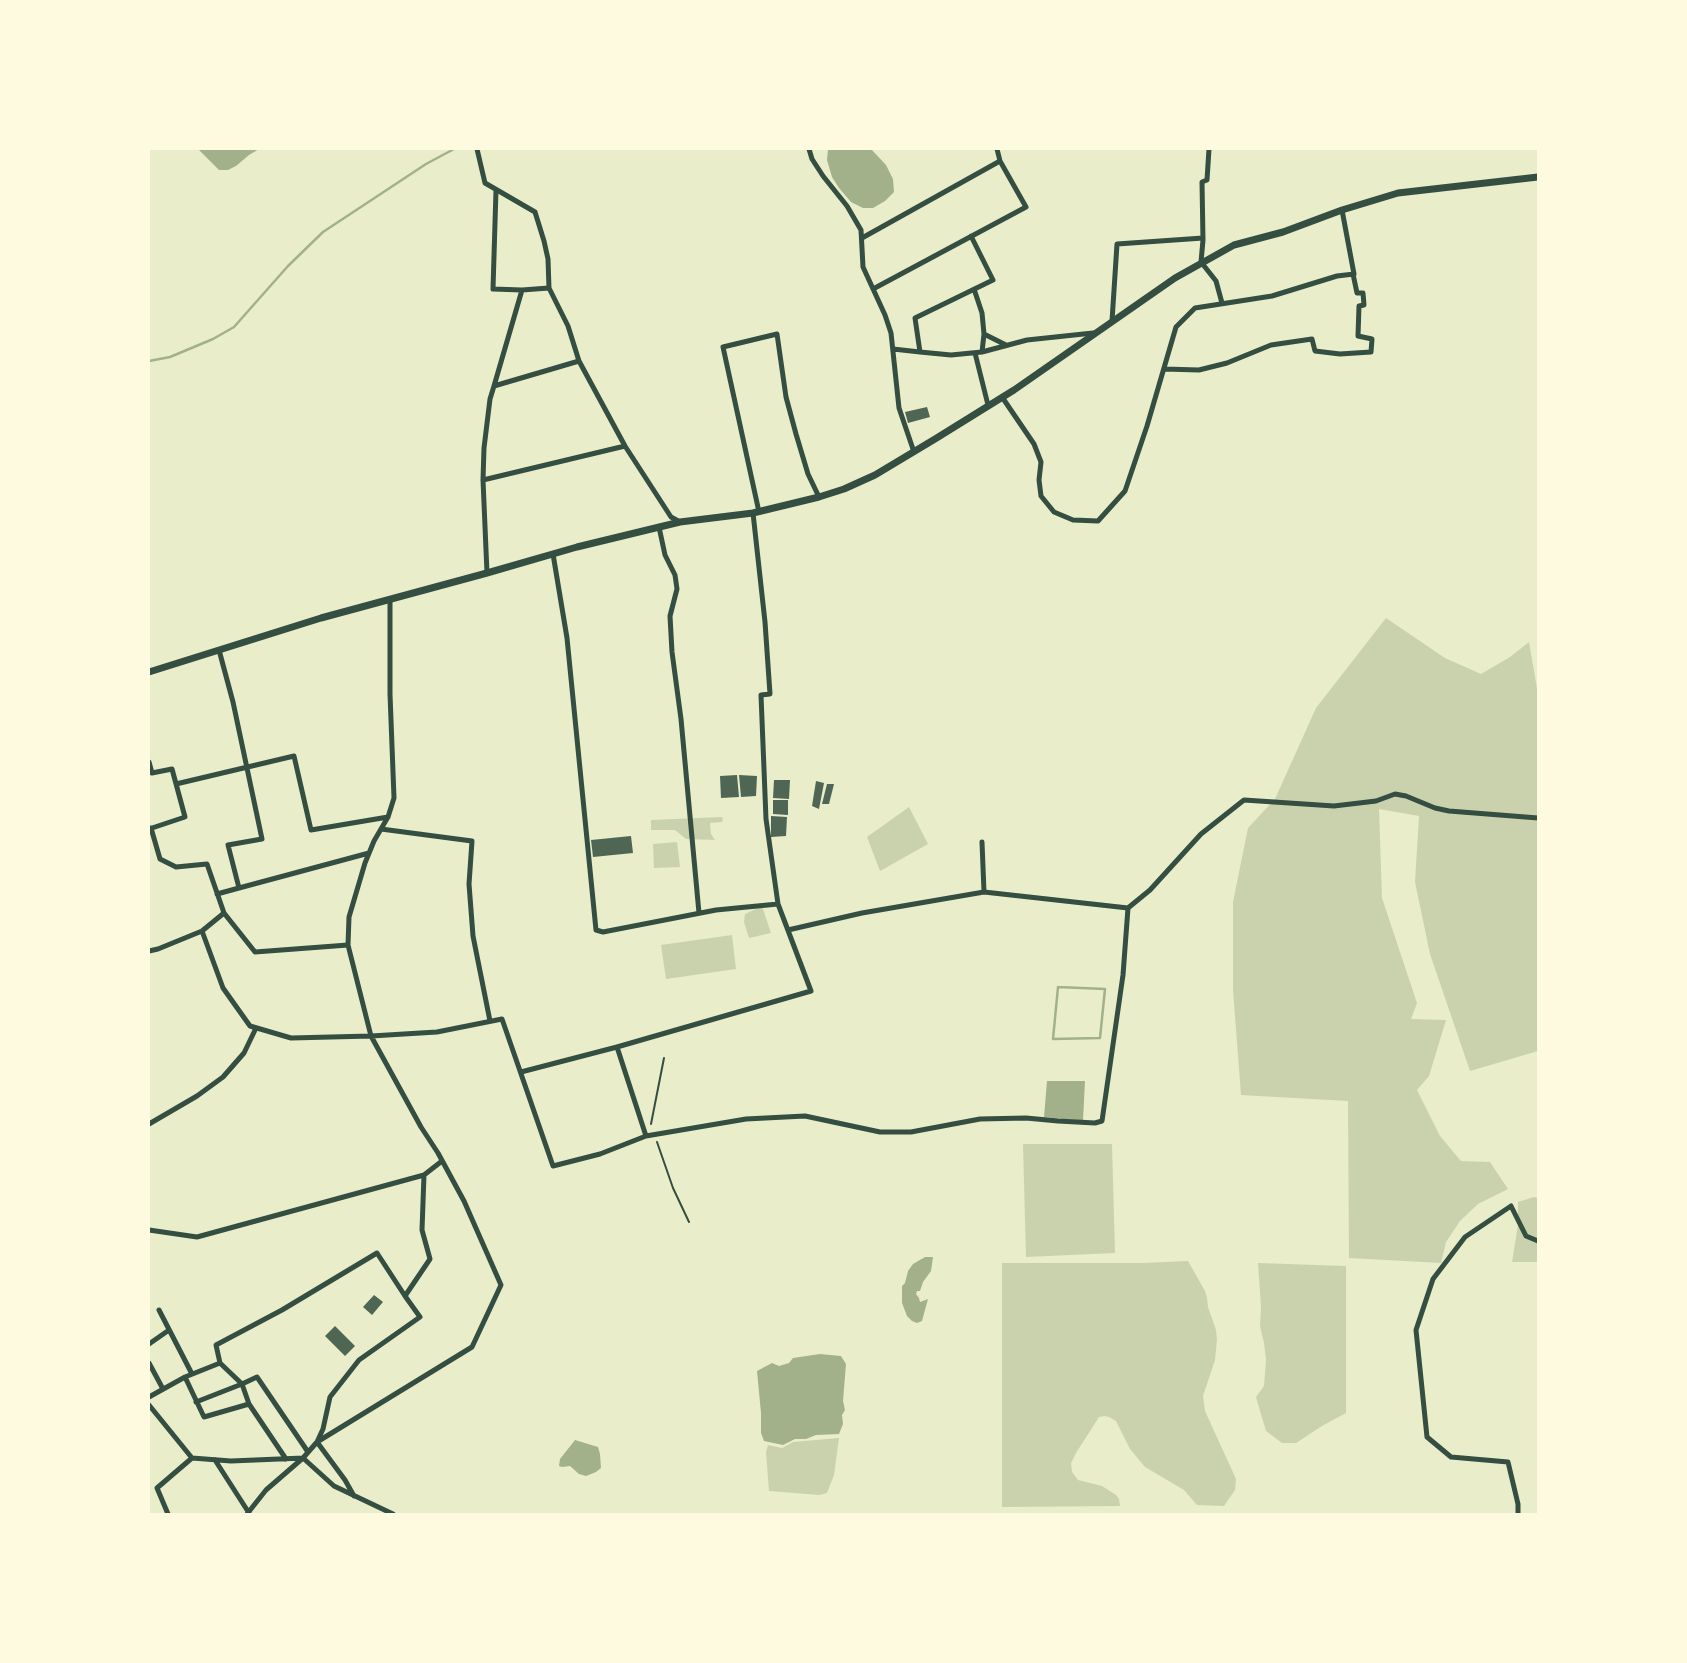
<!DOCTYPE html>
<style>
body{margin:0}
#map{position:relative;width:1687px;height:1663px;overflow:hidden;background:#e9edc9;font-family:"IBM Plex Sans",sans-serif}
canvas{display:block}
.frame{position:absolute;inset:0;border:150px solid #fefae0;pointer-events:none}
</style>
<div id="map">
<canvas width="1687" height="1663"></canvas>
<div class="frame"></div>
</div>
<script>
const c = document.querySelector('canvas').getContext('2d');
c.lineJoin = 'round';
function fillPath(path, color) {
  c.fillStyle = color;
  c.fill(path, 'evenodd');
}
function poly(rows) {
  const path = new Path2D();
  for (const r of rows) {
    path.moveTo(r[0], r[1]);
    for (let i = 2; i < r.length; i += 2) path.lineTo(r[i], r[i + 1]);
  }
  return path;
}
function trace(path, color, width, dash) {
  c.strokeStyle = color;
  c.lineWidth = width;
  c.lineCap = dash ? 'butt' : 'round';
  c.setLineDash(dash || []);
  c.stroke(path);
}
fillPath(poly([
 [1386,618,1445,658,1481,674,1510,657,1529,642,1538,694,1538,1051,1470,1071,1430,954,1415,882,1419,816,1379,809,1382,898,1417,1003,1411,1019,1446,1020,1429,1076,1417,1090,1440,1136,1461,1161,1490,1162,1508,1189,1478,1204,1460,1221,1446,1242,1441,1263,1349,1258,1348,1101,1241,1095,1233,990,1233,902,1248,828,1275,799,1316,708],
 [909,807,928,844,880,871,867,837],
 [721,817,723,818,722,822,710,823,711,834,715,840,686,839,675,830,651,830,651,820],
 [677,842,680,867,654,868,653,844],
 [762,906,771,933,749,938,744,922,745,914],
 [732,935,736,969,666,979,661,945],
 [1023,1144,1112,1144,1115,1253,1026,1257],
 [1534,1197,1538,1198,1538,1262,1512,1262,1518,1225,1518,1202],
 [1188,1261,1205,1291,1207,1298,1208,1307,1216,1330,1217,1339,1215,1360,1203,1396,1205,1411,1236,1479,1235,1490,1224,1506,1197,1505,1184,1490,1145,1467,1130,1449,1116,1421,1109,1417,1105,1416,1099,1417,1076,1453,1071,1463,1072,1472,1078,1480,1102,1486,1116,1495,1119,1499,1120,1506,1002,1507,1002,1263,1144,1263],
 [1258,1263,1346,1266,1346,1413,1322,1426,1296,1443,1282,1443,1266,1431,1258,1404,1256,1397,1264,1386,1266,1360,1264,1343,1260,1326,1261,1307],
 [839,1438,834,1475,827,1493,820,1495,769,1491,766,1452,768,1445,782,1448,793,1442]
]), '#cad2ad');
fillPath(poly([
 [198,149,259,149,249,155,236,166,228,170,219,170],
 [828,149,871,149,886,165,893,179,894,192,885,201,873,208,863,208,851,202,839,188,832,177,827,160],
 [1047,1081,1085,1081,1083,1121,1044,1117],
 [925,1257,933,1257,931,1271,923,1282,920,1291,917,1291,916,1294,919,1298,920,1302,928,1299,922,1321,917,1323,912,1321,907,1316,902,1303,902,1286,905,1283,908,1271,913,1264],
 [820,1354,841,1356,846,1364,843,1401,845,1410,842,1415,843,1424,839,1434,816,1435,806,1439,795,1439,783,1445,764,1441,761,1433,761,1413,757,1371,772,1363,779,1366,789,1363,793,1358],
 [575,1440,598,1447,600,1454,601,1468,596,1472,586,1476,579,1474,570,1466,562,1467,559,1466,560,1459]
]), '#a3b18a');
trace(poly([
 [149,361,170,357,213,339,234,327,288,266,323,232,426,164,454,149],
 [1058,987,1105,989,1100,1038,1053,1039,1058,987]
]), '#a3b18a', 2.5);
fillPath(poly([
 [927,407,930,417,908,423,905,412],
 [737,775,739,797,721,798,720,776],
 [739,775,757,776,756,796,741,797],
 [774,780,790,780,789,799,773,798],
 [816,781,824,783,819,809,812,806],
 [827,784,834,784,829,804,822,804],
 [773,800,788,800,788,815,773,814],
 [771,816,787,817,786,836,771,837],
 [631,836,633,853,593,857,591,840],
 [374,1295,383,1302,372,1315,363,1307],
 [335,1326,355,1346,345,1356,325,1336]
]), '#4f6655');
trace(poly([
 [651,1124,664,1058],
 [657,1142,673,1188,689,1222]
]), '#344e41', 2);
trace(poly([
 [477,149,485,183,535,212,544,241,548,259,549,288,568,326,579,361,625,446,671,517,680,522],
 [809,149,812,159,823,176,847,206,861,230,863,267,885,315,891,333,899,408,914,452],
 [997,149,1000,161],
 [1209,149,1207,180,1202,182,1203,240,1201,262,1216,281,1222,303],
 [496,190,493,289,522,290],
 [862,238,1000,161,1026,207,873,289],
 [974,289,982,313,984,334,982,352],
 [1112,321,1117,244,1203,238],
 [984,334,1006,345],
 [893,349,920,352,915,318,993,280,971,236],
 [920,352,951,355,982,352,1027,340,1093,333],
 [975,353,988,405],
 [1164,369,1199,370,1227,363,1271,345,1312,339,1315,351,1340,354,1371,352,1372,339,1358,336,1359,306,1364,305,1363,293,1357,293,1353,274],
 [494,386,522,290,549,288],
 [1002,397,1034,444,1041,462,1039,480,1041,496,1054,512,1073,520,1098,521,1125,491,1147,426,1176,327,1195,308,1272,296,1337,276,1354,274,1342,210],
 [483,480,484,448,490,399,494,386,579,361],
 [759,512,723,347,777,334,786,397,796,434,808,474,819,497],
 [659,527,665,555,675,575,677,589,670,616,672,652,681,719,699,913],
 [553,554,567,638,596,930,603,932,716,910,778,904,766,819,761,695,770,694,765,622,753,513],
 [487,573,483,480,625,446],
 [149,762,152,773,172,769,185,817,149,829],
 [176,784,294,756,311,830,388,817],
 [151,828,160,859,176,867,207,864,224,913,255,952,348,945,371,1036,421,1127,438,1153,464,1201,501,1285,472,1347,317,1442,323,1429,330,1397,359,1360,420,1317,405,1296],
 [381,829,472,841,469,884,473,936,490,1021],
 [239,888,369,853],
 [984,892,1128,908],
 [217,894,239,888,228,845,262,839,233,702,219,650],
 [788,930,862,913,984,892,982,842],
 [202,931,223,988,250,1026,291,1038,371,1036,437,1032,502,1019,553,1166,600,1154,646,1136,746,1119,805,1116,880,1132,911,1132,980,1119,1026,1118,1058,1121,1095,1123,1102,1121,1123,975,1128,908,1150,890,1201,834,1244,800,1334,806,1376,801,1395,794,1406,796,1435,808,1449,811,1538,818],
 [348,945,349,917,365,863,374,841,388,817,394,798,390,694,390,599],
 [149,951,158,949,202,931,224,913],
 [617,1047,811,991,778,904],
 [521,1072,617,1047,646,1136],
 [149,1124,197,1096,223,1077,244,1053,256,1028],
 [149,1230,197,1237,424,1175],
 [159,1310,192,1374],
 [149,1344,169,1330],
 [149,1363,163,1389],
 [220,1363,242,1384,257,1377,308,1452],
 [185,1377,204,1417,249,1404,286,1459],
 [149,1397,185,1377,220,1363,216,1345,282,1310,377,1253,405,1296,430,1259,422,1230,424,1175,442,1161],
 [196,1402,242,1384,249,1404],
 [149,1405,192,1458,231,1461,303,1458,334,1486,393,1514],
 [215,1460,249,1513],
 [168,1514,157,1488,192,1458],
 [247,1514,266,1490,303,1458,317,1442,345,1480,354,1496],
 [1518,1514,1518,1504,1508,1462,1451,1457,1427,1437,1416,1330,1433,1279,1465,1237,1511,1206,1526,1236,1538,1241]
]), '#344e41', 5);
trace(poly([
 [149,672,321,618,487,573,577,547,680,522,753,513,819,497,844,489,875,475,935,439,1014,390,1175,278,1234,245,1283,232,1342,210,1398,193,1538,177]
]), '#344e41', 7);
</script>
